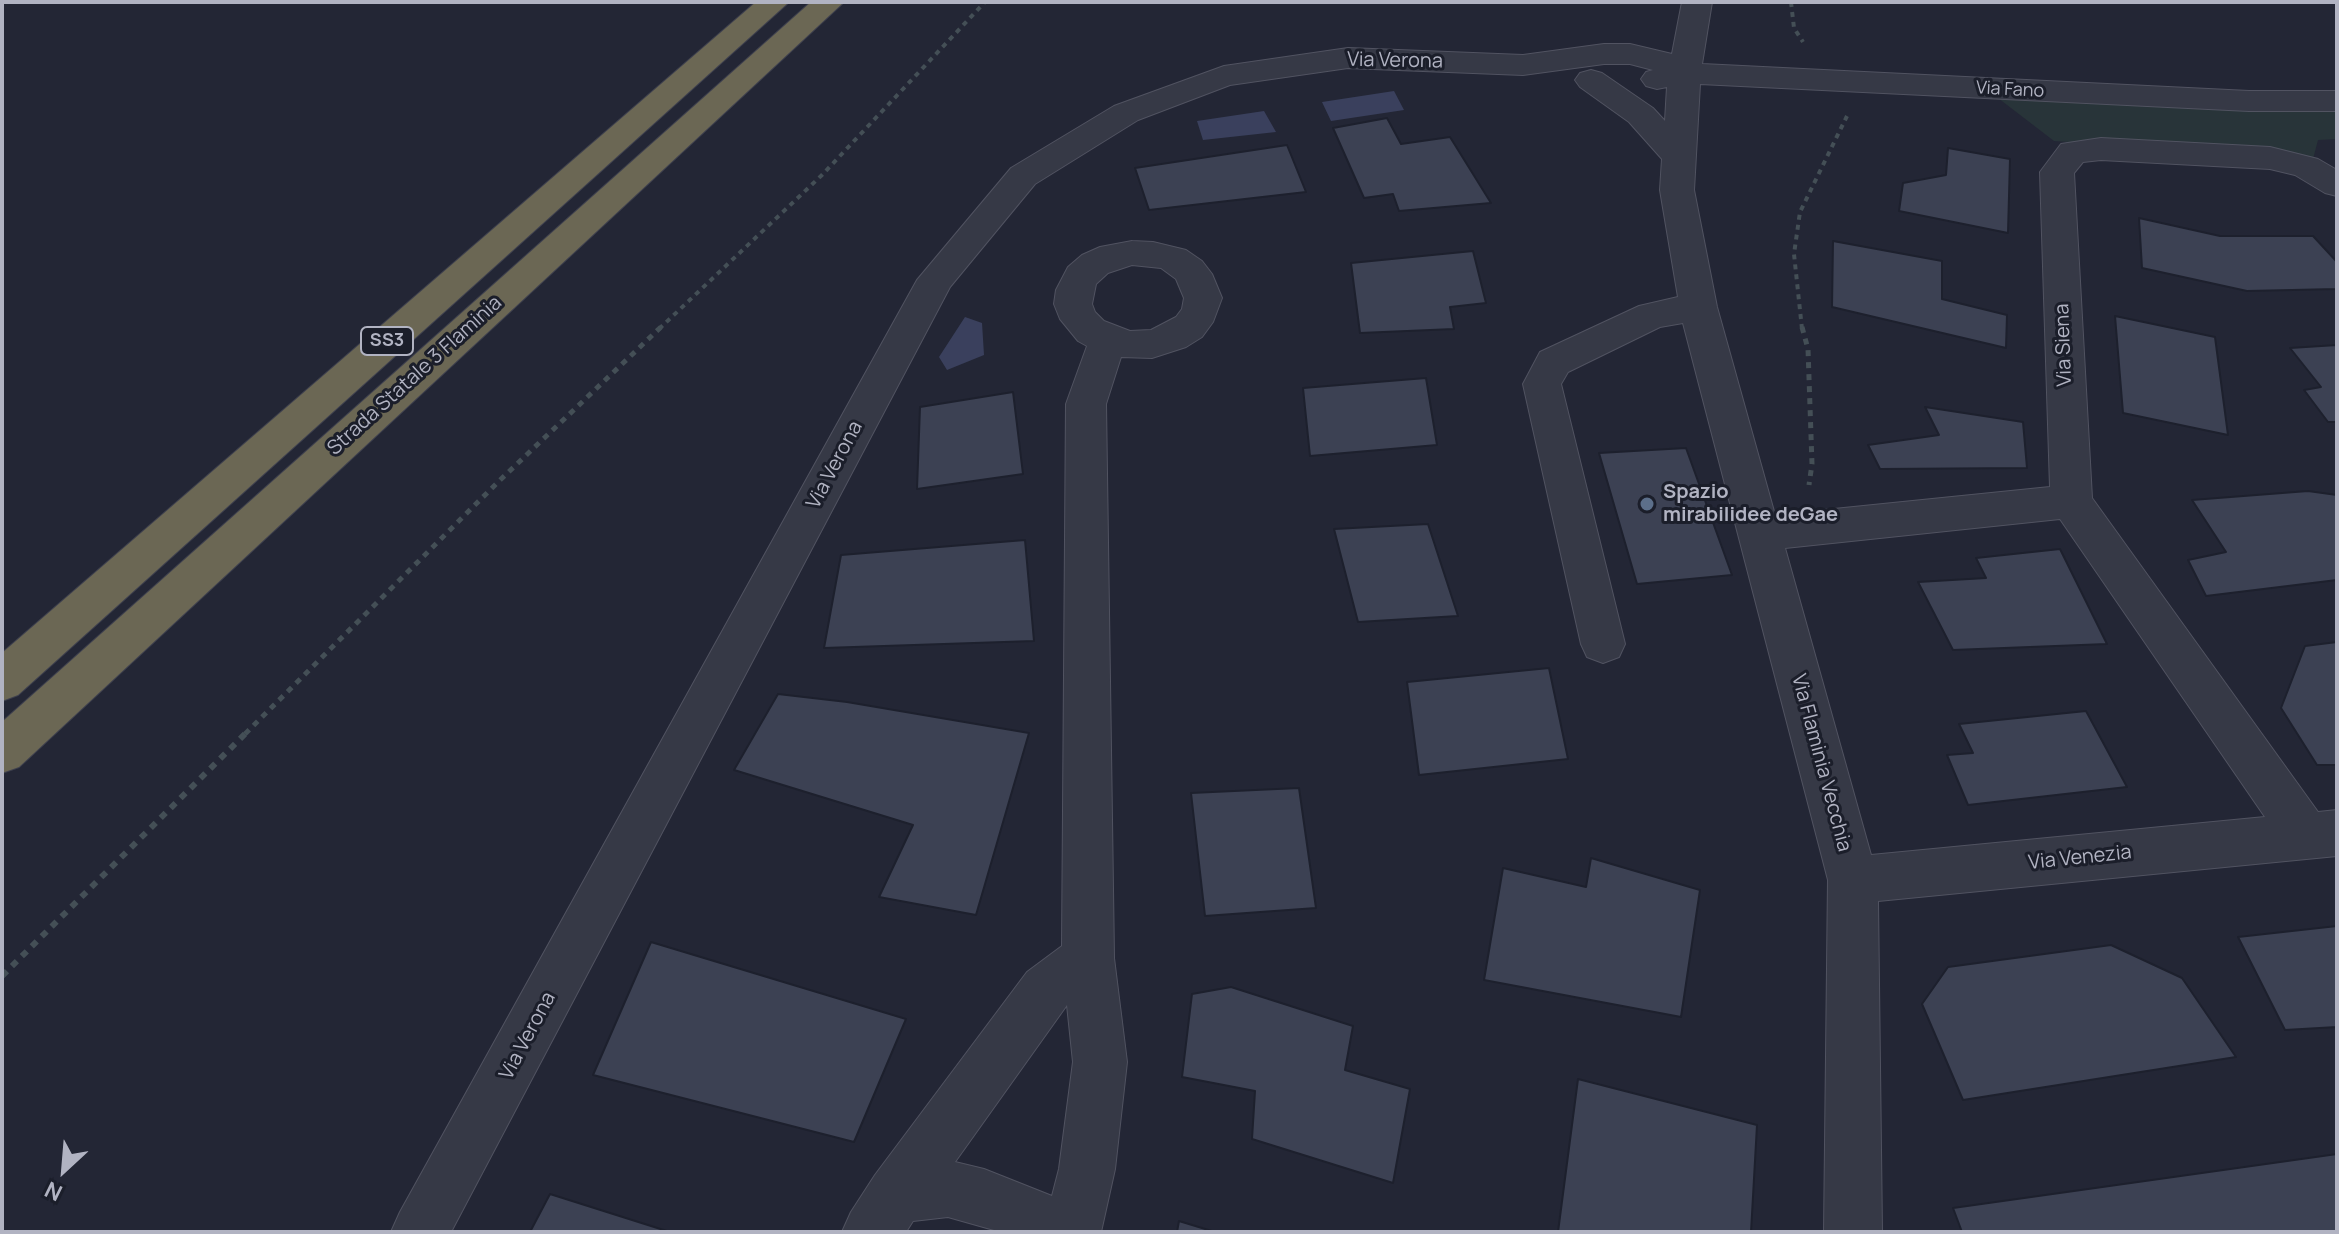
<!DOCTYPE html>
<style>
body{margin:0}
#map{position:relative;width:2339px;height:1234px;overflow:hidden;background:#232635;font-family:Manrope,sans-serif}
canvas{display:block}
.frame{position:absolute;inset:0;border:4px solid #b1b3c2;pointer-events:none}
.north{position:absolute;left:24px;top:1130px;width:80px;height:80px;-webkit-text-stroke:6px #1b1e2a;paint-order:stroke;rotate:206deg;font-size:22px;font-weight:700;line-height:32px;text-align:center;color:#b1b3c2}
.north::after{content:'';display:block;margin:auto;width:28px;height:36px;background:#b1b3c2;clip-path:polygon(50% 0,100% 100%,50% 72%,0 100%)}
</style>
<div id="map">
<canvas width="2339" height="1234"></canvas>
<div class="frame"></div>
<div class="north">N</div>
</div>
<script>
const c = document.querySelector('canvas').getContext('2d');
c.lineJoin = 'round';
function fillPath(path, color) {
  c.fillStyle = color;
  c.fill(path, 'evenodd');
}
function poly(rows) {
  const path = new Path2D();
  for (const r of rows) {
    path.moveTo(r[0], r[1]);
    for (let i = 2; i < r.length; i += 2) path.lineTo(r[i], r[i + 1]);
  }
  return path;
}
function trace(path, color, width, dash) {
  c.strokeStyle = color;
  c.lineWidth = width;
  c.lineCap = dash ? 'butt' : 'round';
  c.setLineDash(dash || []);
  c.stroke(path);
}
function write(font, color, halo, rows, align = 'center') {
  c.font = font + ' Manrope,sans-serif';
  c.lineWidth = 6;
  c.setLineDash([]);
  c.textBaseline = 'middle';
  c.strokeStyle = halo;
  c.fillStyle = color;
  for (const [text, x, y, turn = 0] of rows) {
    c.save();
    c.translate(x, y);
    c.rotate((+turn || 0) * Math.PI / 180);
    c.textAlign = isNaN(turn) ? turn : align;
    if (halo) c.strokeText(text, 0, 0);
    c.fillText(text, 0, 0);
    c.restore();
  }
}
fillPath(poly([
 [1998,98,2337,105,2337,139,2318,140,2313,159,2054,141]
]), '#283439');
fillPath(poly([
 [1394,91,1404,110,1331,121,1322,102],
 [1264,111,1276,132,1203,140,1197,121],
 [965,317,982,323,984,355,947,370,939,357]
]), '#3a405d');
const building = poly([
 [1387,118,1401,144,1450,137,1491,203,1399,211,1393,194,1364,198,1333,128,1387,118],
 [1287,145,1306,192,1149,210,1135,168,1287,145],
 [1948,148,2010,159,2008,233,1899,211,1903,183,1946,175,1948,148],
 [2139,218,2220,236,2313,236,2337,262,2337,289,2247,291,2142,268,2139,218],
 [1833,241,1942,261,1942,299,2007,315,2006,348,1832,307,1833,241],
 [1473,251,1486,303,1450,307,1454,329,1360,333,1351,263,1473,251],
 [2115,316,2215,337,2228,435,2123,413,2115,316],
 [2337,345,2337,422,2328,422,2304,390,2321,387,2290,348,2337,345],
 [1426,378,1437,445,1310,456,1303,388,1426,378],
 [1013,392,1023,474,917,489,920,407,1013,392],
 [1925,407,2023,422,2027,468,1880,469,1868,445,1939,435,1925,407],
 [1686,448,1732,575,1637,584,1599,453,1686,448],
 [2308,491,2337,495,2337,580,2206,596,2188,560,2226,552,2192,500,2308,491],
 [1428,524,1458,616,1358,622,1334,529,1428,524],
 [1025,540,1034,641,824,648,841,555,1025,540],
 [2060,549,2107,644,1953,650,1918,582,1986,578,1976,558,2060,549],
 [2337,642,2337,765,2317,765,2281,708,2305,646,2337,642],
 [1549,668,1568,759,1419,775,1407,682,1549,668],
 [778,694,847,702,1029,733,976,915,879,897,913,825,734,770,778,694],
 [2086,711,2127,787,1968,805,1947,755,1973,753,1959,724,2086,711],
 [1299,788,1316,908,1205,916,1191,793,1299,788],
 [1591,858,1700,890,1681,1017,1484,980,1503,868,1586,887,1591,858],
 [2337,926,2337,1027,2285,1030,2238,937,2337,926],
 [651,942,906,1019,854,1142,593,1075,651,942],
 [2111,945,2182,978,2236,1057,1963,1100,1922,1004,1948,967,2111,945],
 [1231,987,1353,1026,1345,1070,1410,1089,1393,1183,1252,1139,1255,1091,1182,1077,1192,994,1231,987],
 [1578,1079,1757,1125,1751,1232,1558,1232,1578,1079],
 [2337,1154,2337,1232,1962,1232,1953,1208,2337,1154],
 [550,1194,670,1232,530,1232,550,1194],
 [1179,1221,1215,1232,1177,1232,1179,1221]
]);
fillPath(building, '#3c4153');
trace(building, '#1d202d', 2);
const street = poly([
 [1682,2,1712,2,1702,64,2249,91,2337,91,2337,111,2249,111,1700,84,1694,190,1717,307,1775,515,2050,487,2040,172,2061,144,2101,138,2270,147,2318,159,2337,170,2337,196,2325,193,2295,175,2270,169,2101,160,2083,162,2074,173,2092,498,2318,812,2337,810,2337,856,1878,901,1882,1232,1824,1232,1828,880,1683,323,1660,327,1568,372,1561,384,1625,644,1619,657,1603,663,1587,657,1581,644,1523,384,1540,352,1639,306,1678,297,1660,190,1662,159,1629,122,1580,87,1575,80,1580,73,1591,70,1602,73,1653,108,1665,121,1667,87,1657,89,1646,86,1641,79,1646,72,1653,70,1630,64,1604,64,1523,75,1348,68,1230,85,1138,120,1035,184,950,287,451,1232,391,1232,400,1212,917,280,1011,168,1114,106,1224,66,1348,48,1523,55,1604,44,1630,44,1672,54,1682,2],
 [2060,519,2265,817,1871,855,1785,548,2060,519],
 [1132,241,1153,242,1186,250,1202,261,1212,274,1222,298,1213,322,1202,337,1186,347,1152,358,1121,357,1106,404,1114,958,1127,1062,1115,1169,1101,1232,1001,1232,948,1217,913,1221,906,1232,842,1232,851,1212,875,1175,1027,972,1062,946,1066,404,1087,346,1078,341,1060,319,1054,304,1056,290,1068,267,1082,255,1100,247,1132,241],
 [1132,265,1161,268,1176,279,1184,298,1182,309,1176,317,1151,330,1130,331,1104,321,1095,312,1092,304,1096,284,1108,273,1132,265],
 [1067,1005,1073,1062,1059,1169,1052,1196,984,1169,955,1162,1067,1005]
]);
const highway = poly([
 [756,2,789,2,18,695,2,701,2,653,756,2],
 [811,2,844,2,19,767,2,773,2,722,811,2]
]);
trace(street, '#515361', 2);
trace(highway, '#3e404e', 2);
trace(poly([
 [1791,2,1794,28,1803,42],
 [659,329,822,175,985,2],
 [1802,329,1794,254,1800,212,1847,116]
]), '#444f56', 4, [5, 5]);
trace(poly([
 [1802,327,1808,349,1812,464,1809,485],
 [245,734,498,482,661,327]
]), '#444f56', 5, [6, 6]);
trace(poly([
 [2,976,247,732]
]), '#444f56', 6, [7, 7]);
fillPath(street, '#363946');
fillPath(highway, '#6b6754');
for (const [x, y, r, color] of [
 [1647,504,8,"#5c6f8a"]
]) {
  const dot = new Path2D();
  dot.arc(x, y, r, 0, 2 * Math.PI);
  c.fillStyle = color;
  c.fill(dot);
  trace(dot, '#1b1e2a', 3);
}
write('18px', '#b1b3c2', '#1b1e2a', [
 ["Via Fano",2010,90,3]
]);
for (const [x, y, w] of [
 [387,341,52]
]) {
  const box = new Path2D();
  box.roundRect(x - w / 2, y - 14, w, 28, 6);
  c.fillStyle = '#1b1e2a';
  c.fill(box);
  trace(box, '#b1b3c2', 2);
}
write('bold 18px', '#b1b3c2', null, [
 ["SS3",387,341]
]);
write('20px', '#b1b3c2', '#1b1e2a', [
 ["Via Verona",1395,61,1],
 ["Via Siena",2064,345,-92],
 ["Strada Statale 3 Flaminia",415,376,-42],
 ["Via Verona",835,465,-62],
 ["Via Flaminia Vecchia",1821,763,75],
 ["Via Venezia",2080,858,-6],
 ["Via Verona",528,1036,-62]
]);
write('bold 20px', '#b1b3c2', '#1b1e2a', [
 ["Spazio",1663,492],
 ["mirabilidee deGae",1663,515]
], 'left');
</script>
